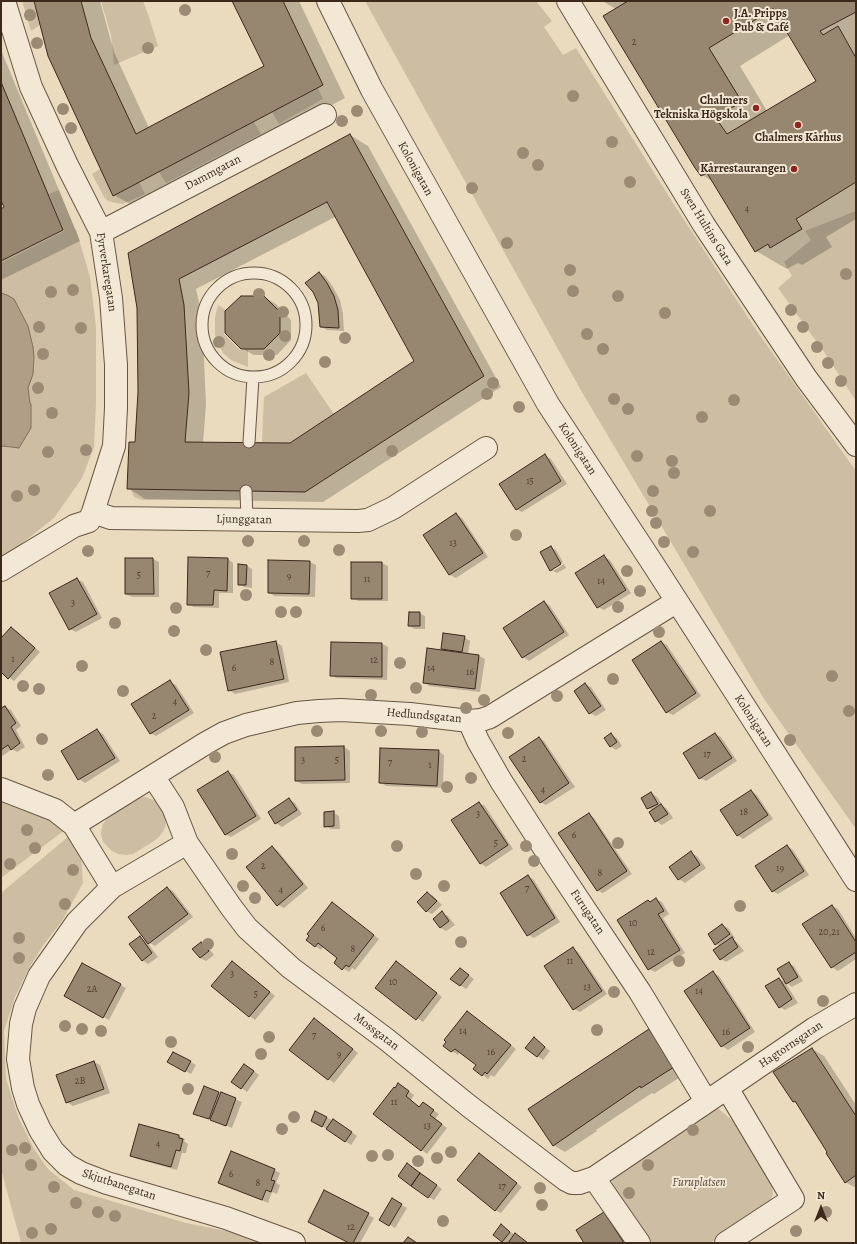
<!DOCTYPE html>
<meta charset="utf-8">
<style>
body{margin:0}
#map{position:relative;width:857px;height:1244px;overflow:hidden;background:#ebdbbe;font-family:Alegreya,serif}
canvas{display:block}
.frame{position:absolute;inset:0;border:2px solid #3d291c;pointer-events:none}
.north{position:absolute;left:801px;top:1188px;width:40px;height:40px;-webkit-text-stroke:3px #f2e8d5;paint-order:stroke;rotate:0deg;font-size:11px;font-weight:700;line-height:16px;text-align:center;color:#3d291c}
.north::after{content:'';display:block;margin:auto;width:14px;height:18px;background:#3d291c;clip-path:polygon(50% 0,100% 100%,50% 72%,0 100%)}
</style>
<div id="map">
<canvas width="857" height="1244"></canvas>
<div class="frame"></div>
<div class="north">N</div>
</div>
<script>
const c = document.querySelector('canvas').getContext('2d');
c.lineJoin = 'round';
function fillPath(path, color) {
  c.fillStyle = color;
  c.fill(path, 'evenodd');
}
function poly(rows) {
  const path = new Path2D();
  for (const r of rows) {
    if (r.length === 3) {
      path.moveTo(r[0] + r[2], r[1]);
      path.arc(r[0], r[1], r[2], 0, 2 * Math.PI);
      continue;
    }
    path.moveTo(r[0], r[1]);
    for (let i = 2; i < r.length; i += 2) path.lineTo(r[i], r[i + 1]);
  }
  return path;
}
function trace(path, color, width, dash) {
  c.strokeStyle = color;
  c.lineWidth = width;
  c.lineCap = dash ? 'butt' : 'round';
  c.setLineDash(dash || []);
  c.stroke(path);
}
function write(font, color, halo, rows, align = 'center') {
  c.font = font + ' Alegreya,serif';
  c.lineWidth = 4;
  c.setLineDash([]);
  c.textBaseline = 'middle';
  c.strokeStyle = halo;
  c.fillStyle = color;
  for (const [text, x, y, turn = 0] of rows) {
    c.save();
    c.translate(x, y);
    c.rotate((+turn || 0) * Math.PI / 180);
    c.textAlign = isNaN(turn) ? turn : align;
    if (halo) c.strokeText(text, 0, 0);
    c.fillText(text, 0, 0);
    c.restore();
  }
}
fillPath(poly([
 [22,1,34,1,40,25,31,31],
 [101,1,143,1,149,17,158,46,114,65,111,35],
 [365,1,536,1,552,21,544,27,563,55,576,48,673,203,719,273,759,334,856,471,856,829,764,699,579,387],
 [318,88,323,99,279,124,272,112],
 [254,122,261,134,166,183,159,172],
 [100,169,113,196,139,182,145,194,123,204,116,203,108,201,104,197,92,174],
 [59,190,75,229,76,229,90,277,96,327,96,403,94,447,82,478,54,518,1,560,1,263,64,231,49,194],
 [856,211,856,401,824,352,778,288,792,276,784,262,811,240,805,231],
 [218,305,226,310,225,311,224,334,240,350,248,350,248,367,231,360,223,353,216,340,215,334,215,317],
 [306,373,334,414,290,443,262,442,264,397],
 [131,490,245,491,242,498,238,500,142,500,134,497],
 [1,797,44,817,65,830,1,878],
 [145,797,157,801,165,815,166,823,164,830,159,837,154,841,133,854,126,855,118,854,112,851,103,842,101,834,102,826,111,812,136,798],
 [69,836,81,856,83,883,62,921,44,944,28,970,15,997,4,1031,6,1079,19,1119,34,1149,48,1169,74,1190,186,1223,237,1233,265,1243,21,1243,1,1169,1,893],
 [714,1105,733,1121,771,1180,773,1194,770,1202,710,1243,651,1243,613,1190,612,1179]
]), '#cdbda2');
const water = poly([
 [1,293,7,295,14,299,28,326,33,347,34,357,33,374,28,388,30,403,31,404,31,428,19,448,3,446,1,448,1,293]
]);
fillPath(water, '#b09e87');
trace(water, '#826f5c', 1);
fillPath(poly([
 [35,1,100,1,114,52,149,128,265,66,233,1,299,1,345,98,137,208,114,195],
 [602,1,856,1,856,219,826,237,832,247,802,265,798,263,787,269,756,251,714,182,702,175,616,9],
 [790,35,817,81,767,111,740,66],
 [1,50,80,241,1,280,1,210,5,208,1,199],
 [350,135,368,146,501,387,323,502,145,499,128,488,136,443,139,392,138,308],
 [337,216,416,361,291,444,203,443,206,404,202,316,196,289],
 [319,273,325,276,333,287,340,300,343,314,344,331,327,330,321,327],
 [264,297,276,304,291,320,291,340,277,355,254,355,241,348],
 [545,456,551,459,567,484,522,512,516,509],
 [456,514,462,518,488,557,456,578,450,575,424,536],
 [551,547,556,550,563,562,553,568,553,571,564,564,566,568,557,573,551,570],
 [604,557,610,560,631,593,604,610,598,607],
 [153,559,159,562,159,597,132,597,126,594],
 [228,559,233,563,233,593,219,593,219,608,194,607,188,604],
 [269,561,310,562,316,565,315,597,274,596,269,592],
 [382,563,388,566,388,601,358,601,352,598],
 [247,566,252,569,252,588,244,587,239,584],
 [77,579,83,582,102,618,76,632,70,629],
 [545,602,550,606,569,635,529,661,523,657,504,628],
 [419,613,425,616,425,629,415,629,409,626],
 [11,628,17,631,40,652,14,681,1,671,1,640],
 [444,634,464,637,470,641,468,654,479,656,485,659,480,692,429,686,424,682,442,651],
 [276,642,282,646,289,682,235,694,229,690,221,653],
 [662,642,667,645,701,696,673,715,667,712],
 [331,643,382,644,388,647,387,680,336,678,331,675],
 [170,682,176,685,194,713,156,736,150,733],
 [585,684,591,687,606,710,596,716,590,713],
 [5,707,11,710,21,726,16,730,25,747,17,752,12,749,1,757,1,709],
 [97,730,103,734,120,761,85,783,79,779],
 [715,734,721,737,737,761,706,781,700,778],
 [611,735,617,738,622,746,616,750,610,746],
 [539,738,544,741,575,787,546,805,540,802],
 [344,747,350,751,350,783,302,784,296,781],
 [438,751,444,755,443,788,386,786,380,782],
 [228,772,234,775,261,819,231,837,225,834],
 [751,791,757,795,773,819,743,839,737,835],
 [651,793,657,797,663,806,667,809,673,818,662,825,656,821,650,813,653,811,648,808],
 [289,799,295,803,302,814,282,827,276,823],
 [479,803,485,806,513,849,486,867,480,863],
 [333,812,339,816,340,829,331,829,325,826],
 [589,814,594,818,632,874,603,893,597,890],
 [787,846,793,850,809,875,778,894,772,891],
 [272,847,278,851,308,888,284,908,278,905],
 [691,853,697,856,706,868,685,883,679,879,671,867],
 [528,876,534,880,560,922,534,938,528,935],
 [167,888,173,891,193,917,155,946,146,941,158,957,148,964,142,960,140,937,149,943],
 [427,893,433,896,442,905,432,914,426,911],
 [656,899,662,902,669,914,663,918,685,953,655,972,649,969,651,903],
 [332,903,379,939,355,970,352,968,349,972,335,963,339,958,324,946,321,950,315,946],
 [832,906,838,909,856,938,856,959,838,971,832,967],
 [442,913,448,916,455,925,446,931,441,928,434,919],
 [722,925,728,928,735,938,733,939,737,942,744,951,726,962,721,959,720,946,716,944],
 [201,943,207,946,214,955,206,961,200,958],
 [573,948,578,952,607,994,580,1012,574,1009],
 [233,962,275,996,255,1020,249,1016],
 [396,962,442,997,423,1022,377,988],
 [789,963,794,966,803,981,792,987,785,982,798,1003,785,1010,780,1007,779,979,787,983],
 [82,964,126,988,109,1020,65,996],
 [460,969,474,979,466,989,460,985],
 [713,973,719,976,755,1032,728,1050,722,1046,685,991],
 [468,1012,516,1049,494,1077,491,1075,488,1079,475,1069,478,1065,460,1052,458,1055,444,1046],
 [320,1023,358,1053,334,1083,291,1050],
 [649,1031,661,1038,685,1074,654,1094,652,1093,596,1130,597,1131,565,1152,553,1145],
 [534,1038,550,1051,543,1060,537,1056],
 [812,1049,824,1056,856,1105,856,1188,845,1182,829,1152,798,1104,793,1102],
 [174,1053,196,1065,191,1074,169,1062],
 [94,1062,100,1065,110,1093,73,1106,67,1102],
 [250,1068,259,1075,247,1092,232,1081],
 [399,1084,414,1095,411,1100,420,1107,429,1107,439,1114,435,1119,447,1128,427,1154,374,1114],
 [205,1087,242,1102,232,1128,195,1113],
 [327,1118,339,1123,357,1136,351,1145,327,1129,318,1124],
 [140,1125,179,1136,185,1139,184,1141,188,1144,186,1153,182,1153,177,1170,137,1159,131,1156],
 [479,1154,522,1187,501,1213,495,1210],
 [413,1168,442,1189,434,1200,428,1197],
 [274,1170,280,1173,276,1183,280,1185,277,1194,272,1192,268,1203,225,1185],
 [325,1191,374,1218,360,1243,350,1243],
 [392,1200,407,1208,395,1228,381,1219],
 [604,1213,610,1217,627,1243,585,1243],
 [502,1226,515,1235,528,1243,506,1243,502,1241]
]), '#0003');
const building = poly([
 [34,1,81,1,91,38,136,134,264,66,232,1,283,1,323,85,113,196,48,56,34,1],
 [628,1,856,1,856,12,820,31,823,35,838,26,856,58,856,182,796,219,802,229,770,248,768,244,755,252,707,173,701,176,695,168,603,16,628,1],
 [773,9,816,81,727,134,715,117,742,102,709,48,773,9],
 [1,82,63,230,1,261,1,209,4,207,1,201,1,82],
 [350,134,484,376,305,492,127,489,129,442,135,442,138,392,137,308,128,253,350,134],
 [327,202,414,361,290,443,185,442,189,393,184,305,179,279,327,202],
 [319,272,327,283,334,296,338,310,339,328,320,327,318,303,313,292,305,283,319,272],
 [241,296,264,296,280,312,280,333,264,349,241,349,225,333,225,311,241,296],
 [545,454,561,481,516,510,499,484,545,454],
 [456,513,483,553,449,575,423,535,456,513],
 [551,546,561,564,550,571,540,552,551,546],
 [604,555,626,590,597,608,575,573,604,555],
 [188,557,228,558,227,591,214,590,213,605,187,605,188,557],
 [125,558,153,558,154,594,125,594,125,558],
 [268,560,310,561,309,594,268,593,268,560],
 [351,562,382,562,382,599,351,599,351,562],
 [238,564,247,565,246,585,238,585,238,564],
 [77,578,97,614,69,630,49,593,77,578],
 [544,601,564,632,522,658,503,628,544,601],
 [409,612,420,612,420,626,408,626,409,612],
 [11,627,35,648,8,679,1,672,1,638,11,627],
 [443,633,465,636,462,652,441,649,443,633],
 [276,641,284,679,228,691,220,652,276,641],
 [661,641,696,693,666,713,632,660,661,641],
 [331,642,382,643,382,677,330,676,331,642],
 [427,648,479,655,475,689,423,683,427,648],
 [170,680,189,710,150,734,131,704,170,680],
 [585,683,601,706,589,714,574,691,585,683],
 [5,706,16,723,11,727,20,743,11,750,8,745,1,750,1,708,5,706],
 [97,729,115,758,78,780,61,751,97,729],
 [611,733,617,742,610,747,604,738,611,733],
 [715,733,732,758,699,779,683,753,715,733],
 [539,737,569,783,540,803,509,757,539,737],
 [344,746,345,780,295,781,295,747,344,746],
 [380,748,439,750,437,786,379,783,380,748],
 [228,771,256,816,225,835,197,790,228,771],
 [751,790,768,815,737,836,720,810,751,790],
 [651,792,658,804,647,809,641,798,651,792],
 [289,798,297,810,275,824,268,812,289,798],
 [479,802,508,845,480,864,451,820,479,802],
 [661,804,668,814,655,822,649,812,661,804],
 [334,811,334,826,324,827,324,812,334,811],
 [589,813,627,871,597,891,558,833,589,813],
 [787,845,804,871,772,892,755,866,787,845],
 [272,846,303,884,277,906,246,867,272,846],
 [691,851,700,865,678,880,669,867,691,851],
 [528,875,555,918,527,936,500,893,528,875],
 [167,887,188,914,148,944,128,917,167,887],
 [427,892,437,901,426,912,417,902,427,892],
 [656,898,664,911,658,914,680,950,648,970,617,920,648,900,650,902,656,898],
 [332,902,374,935,349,967,346,965,342,970,334,963,337,958,318,943,315,947,306,940,309,936,307,934,332,902],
 [832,905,856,942,856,952,831,968,802,924,832,905],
 [442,911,449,921,440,928,433,919,442,911],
 [722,924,730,934,715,945,708,934,722,924],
 [140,936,152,953,142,961,129,944,140,936],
 [732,937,738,947,720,960,713,950,732,937],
 [201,942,209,951,200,958,192,949,201,942],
 [573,947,602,991,573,1010,544,966,573,947],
 [232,961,270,992,249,1017,211,986,232,961],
 [396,961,437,993,416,1020,375,988,396,961],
 [789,962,798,977,786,984,777,969,789,962],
 [82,963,121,984,103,1018,64,996,82,963],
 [460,968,469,975,460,986,450,979,460,968],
 [713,971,750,1028,721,1047,684,991,713,971],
 [779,978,792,999,779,1008,765,986,779,978],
 [467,1011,511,1045,487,1074,485,1072,482,1076,473,1069,476,1065,455,1049,451,1052,443,1046,446,1042,444,1040,467,1011],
 [314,1018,353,1049,328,1080,289,1050,314,1018],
 [649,1029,674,1067,641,1088,640,1086,553,1146,528,1109,649,1029],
 [534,1037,545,1047,537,1057,525,1048,534,1037],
 [812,1048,856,1116,856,1175,845,1183,826,1153,827,1152,795,1101,793,1102,773,1072,812,1048],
 [173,1052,191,1061,185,1072,167,1062,173,1052],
 [94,1061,104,1089,66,1103,56,1075,94,1061],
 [244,1064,254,1071,241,1089,231,1082,244,1064],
 [398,1083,409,1091,406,1096,419,1107,423,1102,434,1110,430,1115,442,1124,421,1151,373,1114,394,1087,395,1088,398,1083],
 [204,1086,219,1092,209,1119,193,1114,204,1086],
 [221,1092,236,1098,226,1126,210,1120,221,1092],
 [315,1111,327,1117,322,1127,311,1121,315,1111],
 [333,1119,352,1132,345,1142,326,1129,333,1119],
 [139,1124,179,1135,179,1138,183,1139,180,1151,176,1150,171,1167,130,1156,139,1124],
 [231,1151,275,1169,271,1180,275,1181,271,1192,266,1190,262,1200,218,1183,231,1151],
 [479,1153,517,1183,495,1211,457,1180,479,1153],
 [407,1163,420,1173,411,1186,398,1176,407,1163],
 [420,1173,437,1185,428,1198,411,1186,420,1173],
 [324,1190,369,1213,353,1243,349,1243,308,1222,324,1190],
 [392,1198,402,1204,389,1226,379,1220,392,1198],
 [604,1212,624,1243,584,1243,576,1230,604,1212],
 [501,1224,510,1232,502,1242,493,1235,501,1224],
 [515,1233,528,1243,508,1243,515,1233],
 [408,1237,417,1243,403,1243,408,1237]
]);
fillPath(building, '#978670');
trace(building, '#3d291c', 1);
const lane = poly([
 [254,325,52],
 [249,442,253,378],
 [246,491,247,519]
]);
const street = poly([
 [4,1,31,87,67,165,101,232,111,298,116,365,116,408,114,446,93,512],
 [328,1,372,90,548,404,655,567,856,880],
 [568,1,704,225,806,378,856,445],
 [101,232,325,115],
 [1,570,74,526,89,521,93,512,111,518,358,521,368,520,393,508,486,448],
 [469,721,478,741,501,781,550,857,640,992,706,1101],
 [153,776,206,743,224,733,246,725,297,713,319,711,341,710,410,714,469,721,481,720,490,717,676,602],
 [1,789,55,810,74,825],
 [187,843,112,887,74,825,153,776,173,807,187,843,231,907,247,928,291,968,386,1039,469,1106,566,1180,572,1183,579,1183,594,1178],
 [112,887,77,922,56,952,39,976,25,1008,21,1024,18,1059,23,1088,28,1104,40,1130,53,1151,67,1165,81,1173,107,1183,226,1218,294,1243],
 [727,1088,815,1028,856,1004],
 [639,1243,594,1178,727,1088,793,1199,726,1243]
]);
trace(lane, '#685644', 13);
trace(street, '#685644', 24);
trace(lane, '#f2e8d5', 11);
trace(street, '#f2e8d5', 22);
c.fillStyle = '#9b8a74';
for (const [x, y] of [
 [185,10],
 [30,15],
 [37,43],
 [148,48],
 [573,96],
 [63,109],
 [357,111],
 [342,121],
 [71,128],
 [612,142],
 [523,153],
 [538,165],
 [630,182],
 [472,188],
 [507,243],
 [570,270],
 [846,274],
 [73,290],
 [573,291],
 [51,292],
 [259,294],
 [618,296],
 [791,310],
 [283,312],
 [665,313],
 [39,327],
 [803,327],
 [81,328],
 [587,334],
 [285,336],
 [345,338],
 [219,342],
 [817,347],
 [603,349],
 [43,354],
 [269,355],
 [325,362],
 [828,363],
 [841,381],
 [493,383],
 [38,388],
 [487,394],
 [614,399],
 [734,400],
 [519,407],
 [628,409],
 [52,413],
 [702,417],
 [86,450],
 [392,451],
 [48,452],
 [637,456],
 [672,461],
 [674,473],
 [34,490],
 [653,491],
 [17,496],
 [652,511],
 [710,511],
 [656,523],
 [516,535],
 [248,541],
 [304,541],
 [664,542],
 [339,550],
 [88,551],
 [693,552],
 [627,571],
 [640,591],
 [246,595],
 [618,607],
 [176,608],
 [281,612],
 [296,612],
 [115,623],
 [174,631],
 [659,632],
 [206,650],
 [400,663],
 [82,666],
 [832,676],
 [613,679],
 [23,686],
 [416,688],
 [39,689],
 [123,691],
 [371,695],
 [557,696],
 [484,700],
 [466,708],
 [849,711],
 [317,731],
 [381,731],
 [422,732],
 [508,733],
 [42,739],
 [790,740],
 [215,757],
 [48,775],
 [471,778],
 [447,787],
 [27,830],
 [618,843],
 [397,846],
 [526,846],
 [35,848],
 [232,854],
 [534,861],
 [10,864],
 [73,870],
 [416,874],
 [243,886],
 [444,886],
 [255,898],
 [65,904],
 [740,906],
 [19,938],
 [461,942],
 [208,944],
 [19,958],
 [679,961],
 [614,992],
 [823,1001],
 [65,1026],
 [82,1029],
 [597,1030],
 [101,1031],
 [269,1037],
 [171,1042],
 [748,1047],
 [261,1054],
 [188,1089],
 [294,1117],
 [282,1129],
 [693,1130],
 [25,1148],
 [12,1150],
 [451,1152],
 [388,1155],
 [372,1156],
 [437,1158],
 [418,1161],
 [31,1165],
 [648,1165],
 [54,1187],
 [540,1188],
 [629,1193],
 [76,1203],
 [542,1205],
 [98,1212],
 [826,1212],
 [115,1216],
 [443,1221],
 [51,1229],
 [796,1231],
 [32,1233]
]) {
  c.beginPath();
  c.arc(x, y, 6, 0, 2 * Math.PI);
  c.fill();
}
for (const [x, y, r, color] of [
 [726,21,4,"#8f2418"],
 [756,108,4,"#8f2418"],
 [798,125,4,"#8f2418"],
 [794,169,4,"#8f2418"]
]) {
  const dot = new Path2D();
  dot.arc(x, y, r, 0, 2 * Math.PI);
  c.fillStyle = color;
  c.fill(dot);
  trace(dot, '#f2e8d5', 1.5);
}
write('10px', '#544031', null, [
 ["2",634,43],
 ["4",747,210],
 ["15",530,482],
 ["13",453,544],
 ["7",208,574],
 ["5",139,576],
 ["9",289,577],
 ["11",367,580],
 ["14",601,582],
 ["3",73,604],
 ["1",13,660],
 ["12",374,661],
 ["8",272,663],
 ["6",234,669],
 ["14",431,669],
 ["16",470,673],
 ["4",175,703],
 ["2",154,717],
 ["17",707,755],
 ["2",524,760],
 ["3",303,761],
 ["5",337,761],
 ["7",390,763],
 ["1",430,766],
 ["4",543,791],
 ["18",744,813],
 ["3",478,815],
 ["6",574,836],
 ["5",496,844],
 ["2",263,867],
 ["19",780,869],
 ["8",600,874],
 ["7",527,889],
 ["4",281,891],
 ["10",633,924],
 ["6",323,929],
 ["20,21",829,933],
 ["8",353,950],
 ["12",651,953],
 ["11",570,962],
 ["3",232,975],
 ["10",393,983],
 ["13",587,988],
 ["2A",92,990],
 ["14",699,992],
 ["5",256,995],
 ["14",463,1032],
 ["16",726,1033],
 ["7",314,1036],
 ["16",491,1053],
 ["9",339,1055],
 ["2B",80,1082],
 ["11",394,1103],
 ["13",427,1127],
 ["4",158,1145],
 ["6",231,1175],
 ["8",258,1184],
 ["17",502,1187],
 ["12",351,1228]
]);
write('bold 12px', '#3d291c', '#f2e8d5', [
 ["J.A. Pripps",734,14,"left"],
 ["Pub & Café",734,28,"left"],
 ["Chalmers",748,101],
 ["Tekniska Högskola",748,115],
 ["Chalmers Kårhus",798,138,"center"],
 ["Kårrestaurangen",786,169]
], 'right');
write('12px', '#3d291c', '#f2e8d5', [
 ["Kolonigatan",415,169,61],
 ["Dammgatan",213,173,-28],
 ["Sven Hultins Gata",706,227,58],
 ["Fyrverkaregatan",106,272,81],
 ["Kolonigatan",577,449,57],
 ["Ljunggatan",244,520,1],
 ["Hedlundsgatan",424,716,5],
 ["Kolonigatan",753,721,57],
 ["Furugatan",587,912,56],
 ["Mossgatan",376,1032,37],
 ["Hagtornsgatan",791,1045,-34],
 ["Skjutbanegatan",119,1185,18]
]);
write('italic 12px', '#5a4737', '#f2e8d5', [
 ["Furuplatsen",699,1183]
]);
</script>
